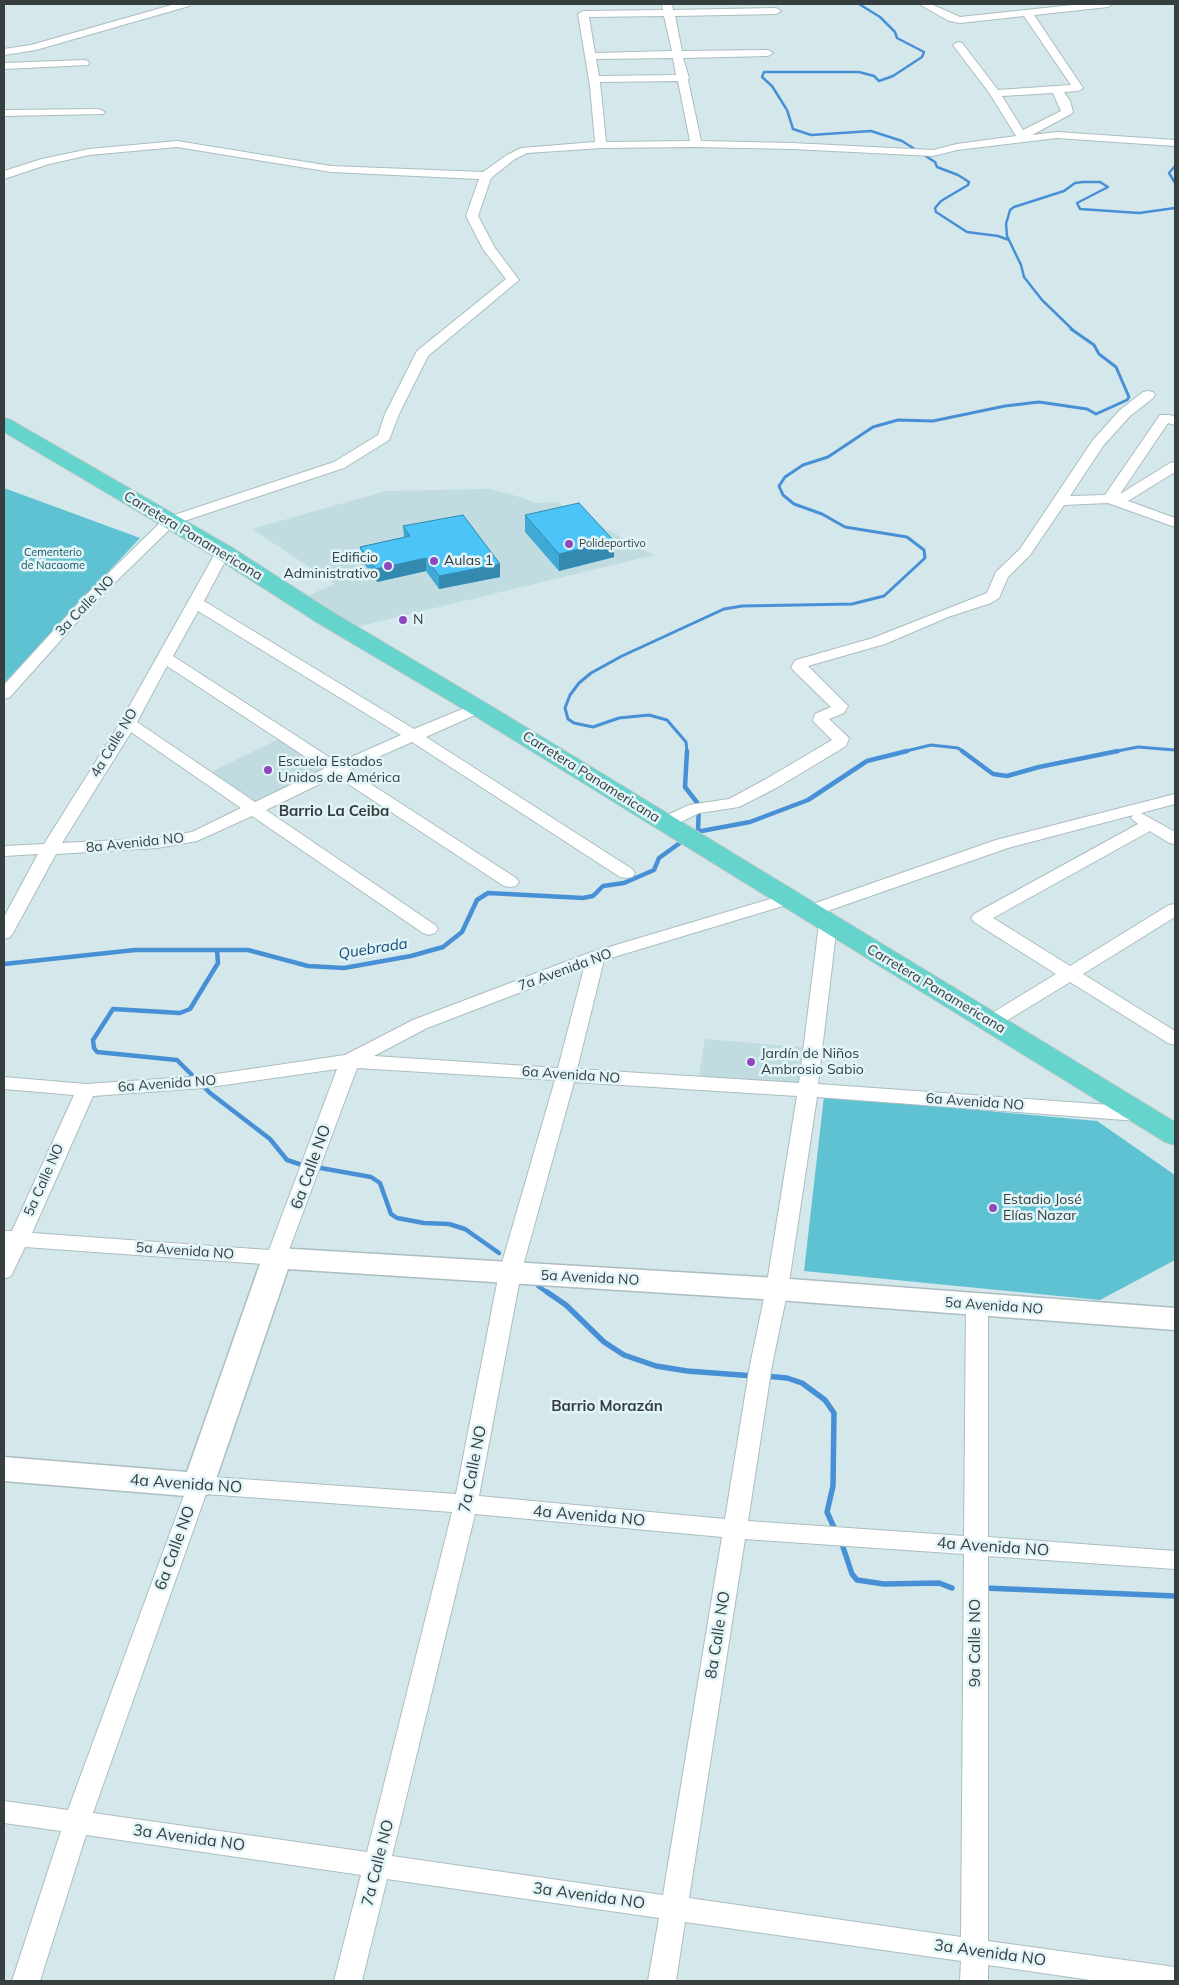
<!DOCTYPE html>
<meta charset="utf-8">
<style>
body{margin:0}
#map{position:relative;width:1179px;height:1985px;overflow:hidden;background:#d4e7ea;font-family:Mulish,sans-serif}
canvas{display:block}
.frame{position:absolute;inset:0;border:5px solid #363e3f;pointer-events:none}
</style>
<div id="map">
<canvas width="1179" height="1985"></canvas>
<div class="frame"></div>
</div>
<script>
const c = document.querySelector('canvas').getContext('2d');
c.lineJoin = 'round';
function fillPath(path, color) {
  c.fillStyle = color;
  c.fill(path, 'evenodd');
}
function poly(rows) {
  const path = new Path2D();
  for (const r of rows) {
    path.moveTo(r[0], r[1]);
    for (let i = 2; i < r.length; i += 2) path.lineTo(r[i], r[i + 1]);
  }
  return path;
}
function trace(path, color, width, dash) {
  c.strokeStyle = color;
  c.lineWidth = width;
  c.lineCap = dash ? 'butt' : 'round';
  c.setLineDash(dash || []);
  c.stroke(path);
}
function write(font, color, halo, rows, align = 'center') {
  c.font = font + ' Mulish,sans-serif';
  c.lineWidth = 5;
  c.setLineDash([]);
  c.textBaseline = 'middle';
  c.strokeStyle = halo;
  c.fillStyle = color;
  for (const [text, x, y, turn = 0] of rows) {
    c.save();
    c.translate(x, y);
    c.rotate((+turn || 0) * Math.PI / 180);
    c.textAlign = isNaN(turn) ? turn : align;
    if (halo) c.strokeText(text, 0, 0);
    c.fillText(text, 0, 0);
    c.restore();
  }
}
fillPath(poly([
 [488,489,510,494,537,503,557,502,654,555,356,627,307,596,335,584,252,529,386,491],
 [281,738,325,767,254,802,211,772],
 [705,1039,802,1047,799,1085,699,1076]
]), '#c0dce1');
fillPath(poly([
 [4,488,140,538,4,683],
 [824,1096,1097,1121,1175,1175,1175,1260,1100,1300,804,1271]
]), '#5fc2d2');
trace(poly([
 [859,4,880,17,895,32,897,38,924,52,922,57,893,76,879,81,874,76,859,72,764,72,762,77,772,86,787,110,793,129,811,135,871,131,902,141,935,162,937,167,958,175,969,182,968,185,941,201,935,208,936,212,967,232,998,236,1009,240],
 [1175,166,1169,173,1175,183],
 [1073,330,1042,300,1024,277,1021,265,1007,236,1006,224,1010,210,1014,207,1064,191,1075,183,1083,182,1100,182,1108,187,1077,203,1080,209,1139,213,1175,208]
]), '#4890d6', 2.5);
trace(poly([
 [687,752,686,742,667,720,649,715,619,718,593,727,574,723,568,719,565,708,570,695,579,683,591,673,622,656,724,609,742,606,852,604,884,596,925,558,924,550,907,537,845,527,822,514,794,504,783,495,779,486,785,477,803,465,828,457,873,427,898,420,933,421,1005,406,1039,402,1087,409,1096,414,1127,400,1129,397,1116,367,1099,354,1094,345,1071,329],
 [902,752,931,745,958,748,964,752],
 [1112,752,1138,747,1175,750]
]), '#4890d6', 3);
trace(poly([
 [687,751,685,787,699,805,698,830],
 [962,751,993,774,1007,776,1039,767,1118,751],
 [696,832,750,822,808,800,867,761,907,751],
 [217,950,218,963,190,1009,180,1013,113,1009,93,1040,94,1048,97,1052,177,1060,210,1093,270,1139,287,1160,305,1166],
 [4,964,135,950,248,950,308,966,344,968,411,956,443,947,462,932,477,900,488,893,583,898,593,896,603,886,624,883,654,870,659,858,684,840],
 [315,1167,371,1177,380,1183,391,1214,397,1218,424,1223,449,1224,465,1229,499,1253],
 [538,1286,548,1293]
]), '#4890d6', 4.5);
trace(poly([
 [547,1292,566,1305,604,1342,624,1355,656,1366,687,1371,754,1376],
 [765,1376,787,1378,802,1383,825,1400,834,1413,833,1486,827,1512,836,1532],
 [841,1541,852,1574,857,1580,884,1584,939,1583,952,1588],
 [985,1588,1175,1596]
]), '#4890d6', 5.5);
const street = poly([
 [175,4,190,4,189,6,36,50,4,55,4,49,31,45,175,4],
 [662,4,672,4,673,10,776,8,781,11,776,14,675,16,682,51,768,50,773,53,768,56,683,58,689,78,688,80,701,141,792,143,933,150,957,144,1016,136,990,94,953,45,958,42,962,43,998,90,1071,85,1024,16,960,23,949,21,919,4,931,4,960,17,1082,4,1113,4,1108,7,1034,15,1083,88,1078,91,1064,92,1070,101,1073,112,1071,114,1032,135,1057,132,1175,140,1175,146,1057,138,957,150,933,156,792,149,696,147,601,148,527,153,515,159,491,178,478,216,495,248,519,280,428,356,399,414,389,440,344,468,175,524,94,603,10,697,4,699,4,685,84,597,165,518,334,462,378,435,385,414,417,351,506,279,483,249,466,216,479,179,331,172,177,147,89,155,49,164,4,179,4,171,42,159,89,149,177,141,331,166,483,172,507,155,521,148,595,142,590,86,578,14,583,11,663,10,662,4],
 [664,16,672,51,595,53,589,17,664,16],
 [673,58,676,75,599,76,596,59,673,58],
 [678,81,690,141,606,142,600,82,678,81],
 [1053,93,1061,111,1023,130,1002,96,1053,93],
 [84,60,88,61,89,63,88,65,4,69,4,63,84,60],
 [99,109,105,112,103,114,4,116,4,110,99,109],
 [1148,391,1153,392,1155,395,1153,398,1130,416,1103,446,1070,496,1105,495,1160,415,1170,415,1175,417,1175,425,1168,423,1120,494,1170,463,1175,462,1175,472,1128,501,1175,518,1175,527,1108,503,1064,505,1030,555,1008,577,999,598,991,603,948,617,885,644,808,666,848,706,844,713,829,719,849,738,846,746,778,787,739,807,699,813,671,827,665,828,659,827,656,823,659,819,689,805,729,799,766,779,832,740,813,721,815,714,831,707,793,670,791,667,796,660,873,638,987,593,996,572,1020,549,1093,440,1120,410,1143,392,1148,391],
 [223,548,228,549,230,552,204,601,414,729,472,705,484,705,486,708,484,711,426,737,632,869,635,873,632,877,626,878,620,877,412,742,349,770,516,878,519,882,516,886,510,887,504,886,336,776,266,810,435,925,438,929,435,933,429,935,423,933,252,816,197,841,157,848,56,854,13,933,10,937,4,939,4,917,38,854,4,856,4,846,44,844,120,723,216,552,218,549,223,548],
 [198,611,401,735,338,763,173,656,198,611],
 [167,666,324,769,255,802,137,722,167,666],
 [131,732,241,808,192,832,157,838,62,843,131,732],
 [1175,794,1175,804,1141,813,1175,832,1175,844,1169,843,1150,831,993,918,1070,966,1169,905,1175,904,1175,917,1083,974,1175,1031,1175,1045,1168,1043,1070,982,998,1026,991,1028,984,1026,981,1022,984,1018,1056,974,974,922,971,918,974,914,1138,824,1131,818,1133,815,1008,848,816,915,810,916,804,915,801,911,804,907,996,840,1175,794],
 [787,894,793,895,796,899,793,903,604,960,577,1069,799,1083,819,924,822,920,828,918,834,920,837,924,818,1084,1138,1107,1145,1109,1148,1114,1145,1119,1138,1121,817,1097,788,1289,772,1365,748,1521,964,1536,966,1305,969,1300,977,1297,985,1300,988,1305,988,1537,1175,1551,1175,1569,988,1556,988,1941,1175,1967,1175,1981,1097,1981,988,1965,988,1981,960,1981,961,1961,685,1922,676,1981,648,1981,659,1918,387,1879,362,1981,334,1981,361,1875,86,1835,40,1981,12,1981,61,1831,4,1823,4,1801,68,1810,190,1479,198,1476,456,1494,499,1273,555,1080,357,1068,284,1263,277,1265,25,1247,11,1276,4,1279,4,1231,12,1231,74,1095,4,1089,4,1077,86,1084,203,1076,345,1055,413,1020,589,953,787,894],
 [584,968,558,1068,374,1056,427,1028,584,968],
 [337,1069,269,1250,32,1233,93,1096,203,1088,337,1069],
 [574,1082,797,1096,766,1289,750,1365,725,1519,479,1496,521,1273,574,1082],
 [206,1494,452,1512,367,1852,93,1813,206,1494],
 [475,1514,722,1537,663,1895,392,1856,475,1514],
 [745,1539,964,1554,961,1937,689,1898,745,1539]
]);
const secondary = poly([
 [277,1248,777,1278,1175,1308,1175,1330,777,1300,288,1269,214,1485,209,1494,198,1497,4,1481,4,1457,187,1472,262,1258,267,1251,277,1248]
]);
const highway = poly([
 [4,418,11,420,231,547,334,613,486,703,1175,1122,1175,1145,1165,1142,470,713,318,623,215,557,4,432,4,418]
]);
trace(street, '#abbdc0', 2);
trace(secondary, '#abbdc0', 3);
trace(highway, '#c3c5c5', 2);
fillPath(street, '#fff');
fillPath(secondary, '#fff');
fillPath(highway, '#65d4cd');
fillPath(poly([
 [525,515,614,541,614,557,559,571,525,532],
 [403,526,500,564,500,577,439,589,426,571,377,582,361,559,360,547,404,537]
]), '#40a9d5');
fillPath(poly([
 [614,541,614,557,559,571,559,554],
 [426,558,426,571,377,582,376,569],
 [500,564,500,577,439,589,439,576]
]), '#3489ae');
const building = poly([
 [579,503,614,541,559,554,525,515,579,503],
 [463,515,500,564,439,576,426,558,376,569,360,547,410,536,403,526,463,515]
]);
fillPath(building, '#4bc4f8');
trace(building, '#3489ae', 1);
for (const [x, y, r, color] of [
 [569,544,5,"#8f48bb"],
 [434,561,5,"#8f48bb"],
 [388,566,5,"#8f48bb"],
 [403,620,5,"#8f48bb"],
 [268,770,5,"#8f48bb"],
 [751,1062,5,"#8f48bb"],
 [993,1208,5,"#8f48bb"]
]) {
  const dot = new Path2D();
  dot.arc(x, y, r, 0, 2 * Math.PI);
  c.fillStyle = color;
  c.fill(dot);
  trace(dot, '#e1f4f8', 2);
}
write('11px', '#363e3f', '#e1f4f8', [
 ["Polideportivo",579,544]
], 'left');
write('11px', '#16555f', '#e1f4f8', [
 ["Cementerio",53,553],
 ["de Nacaome",53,566]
]);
write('14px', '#363e3f', '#e1f4f8', [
 ["Carretera Panamericana",193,536,31],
 ["3a Calle NO",85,606,-46],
 ["4a Calle NO",114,743,-59],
 ["Carretera Panamericana",591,777,32],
 ["8a Avenida NO",135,843,-6],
 ["7a Avenida NO",565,970,-20],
 ["Carretera Panamericana",936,989,31],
 ["6a Avenida NO",571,1075,4],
 ["6a Avenida NO",167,1084,-4],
 ["6a Avenida NO",975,1102,4],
 ["5a Calle NO",44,1180,-66],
 ["5a Avenida NO",185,1251,4],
 ["5a Avenida NO",590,1278,3],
 ["5a Avenida NO",994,1306,4]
]);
write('14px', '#363e3f', '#e1f4f8', [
 ["Edificio",378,558,"right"],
 ["Administrativo",378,574,"right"],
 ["Aulas 1",444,561],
 ["N",413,620],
 ["Escuela Estados",278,762],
 ["Unidos de América",278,778],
 ["Jardín de Niños",761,1054],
 ["Ambrosio Sabio",761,1070],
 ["Estadio José",1003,1200],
 ["Elías Nazar",1003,1216]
], 'left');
write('bold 15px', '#363e3f', '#e1f4f8', [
 ["Barrio La Ceiba",334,811],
 ["Barrio Morazán",607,1406]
]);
write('italic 15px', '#184a79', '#e1f4f8', [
 ["Quebrada",373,949,-9]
]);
write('16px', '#363e3f', '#e1f4f8', [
 ["6a Calle NO",311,1167,-70],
 ["7a Calle NO",473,1469,-79],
 ["4a Avenida NO",186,1484,4],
 ["4a Avenida NO",589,1516,5],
 ["4a Avenida NO",993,1547,4],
 ["6a Calle NO",175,1548,-70],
 ["8a Calle NO",718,1635,-81],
 ["9a Calle NO",975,1643,-90],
 ["3a Avenida NO",189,1838,8],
 ["7a Calle NO",378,1863,-76],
 ["3a Avenida NO",589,1896,8],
 ["3a Avenida NO",990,1953,8]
]);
</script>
